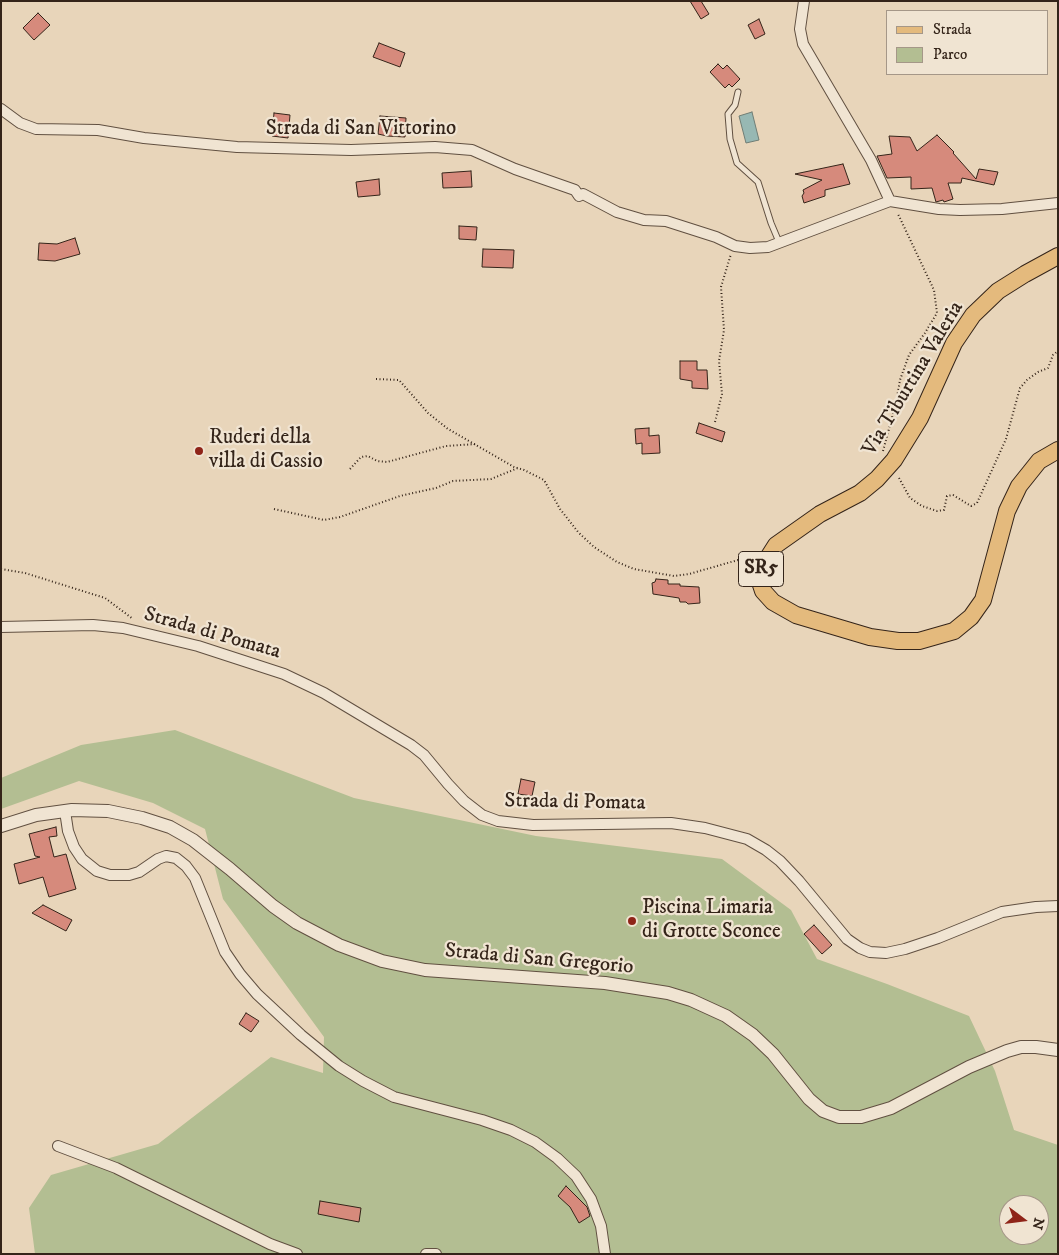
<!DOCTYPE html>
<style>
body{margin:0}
#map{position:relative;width:1059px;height:1255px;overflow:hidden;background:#e8d5ba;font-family:"IM FELL DW Pica",serif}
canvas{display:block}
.frame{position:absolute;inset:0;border:2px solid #342419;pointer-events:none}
.legend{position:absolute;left:886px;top:10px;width:162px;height:65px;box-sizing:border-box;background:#f0e4d2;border:1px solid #a59788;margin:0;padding:6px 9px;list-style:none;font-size:15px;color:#342419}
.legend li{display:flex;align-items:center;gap:10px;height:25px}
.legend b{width:25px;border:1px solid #a59788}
.north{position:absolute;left:999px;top:1195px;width:50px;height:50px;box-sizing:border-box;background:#f0e4d2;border:1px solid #a59788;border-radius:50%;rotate:105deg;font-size:14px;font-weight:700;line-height:20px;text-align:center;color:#342419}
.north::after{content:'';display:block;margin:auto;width:18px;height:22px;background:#8f2418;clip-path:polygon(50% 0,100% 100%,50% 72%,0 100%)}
</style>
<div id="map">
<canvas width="1059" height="1255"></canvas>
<div class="frame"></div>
<ul class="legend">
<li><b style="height:6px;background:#e4ba7d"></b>Strada</li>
<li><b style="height:14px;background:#b3be92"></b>Parco</li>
</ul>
<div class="north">N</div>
</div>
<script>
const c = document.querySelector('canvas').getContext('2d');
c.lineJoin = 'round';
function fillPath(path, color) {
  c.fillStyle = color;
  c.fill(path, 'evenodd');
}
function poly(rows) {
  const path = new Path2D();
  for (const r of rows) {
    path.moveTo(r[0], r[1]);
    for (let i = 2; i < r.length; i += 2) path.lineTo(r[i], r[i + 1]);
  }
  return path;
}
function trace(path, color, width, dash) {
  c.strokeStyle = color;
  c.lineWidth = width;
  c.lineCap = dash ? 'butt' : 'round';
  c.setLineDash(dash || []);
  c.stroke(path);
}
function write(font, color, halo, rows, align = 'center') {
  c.font = font + ' "IM FELL DW Pica",serif';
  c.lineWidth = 4.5;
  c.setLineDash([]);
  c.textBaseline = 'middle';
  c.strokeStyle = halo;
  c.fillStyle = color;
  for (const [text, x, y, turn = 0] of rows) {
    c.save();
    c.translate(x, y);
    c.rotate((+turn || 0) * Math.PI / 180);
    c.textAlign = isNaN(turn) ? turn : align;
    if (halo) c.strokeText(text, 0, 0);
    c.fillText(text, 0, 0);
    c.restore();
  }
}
fillPath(poly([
 [175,730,354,798,536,836,722,859,791,910,817,959,887,984,969,1016,995,1071,1014,1130,1058,1145,1058,1254,35,1254,29,1208,51,1175,158,1144,271,1057,323,1073,324,1037,223,899,205,829,153,803,79,781,1,809,1,778,81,745],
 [1009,1205,1039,1205,1039,1235,1009,1235]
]), '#b3be92');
const water = poly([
 [752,112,759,140,746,143,739,116,752,112]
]);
fillPath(water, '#97b8b3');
trace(water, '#6f7d75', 1);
const building = poly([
 [690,1,701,1,709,14,701,19,690,1],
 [38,13,50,25,34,40,23,28,38,13],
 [759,19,765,34,755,39,748,25,759,19],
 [379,43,405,53,400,67,373,57,379,43],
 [718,64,723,69,727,65,740,79,732,87,729,84,725,88,710,72,718,64],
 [274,113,290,115,288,138,272,136,274,113],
 [380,116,406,118,405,137,387,136,378,134,380,116],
 [937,135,954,152,953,153,976,179,979,169,998,172,994,185,962,178,961,183,948,183,953,199,944,202,943,200,936,202,932,188,911,189,911,177,887,178,877,156,892,154,889,136,910,137,917,151,937,135],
 [843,164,850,184,825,190,825,196,804,203,802,196,804,193,803,190,822,180,795,174,843,164],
 [471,171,472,187,443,188,442,173,471,171],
 [379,179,380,195,358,197,356,182,379,179],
 [459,226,477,227,476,240,459,239,459,226],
 [75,238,80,254,55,261,38,260,39,243,57,244,75,238],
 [483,249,514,250,513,268,482,267,483,249],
 [680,361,697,361,697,370,707,370,708,389,692,388,692,381,680,379,680,361],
 [699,423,725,432,722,442,696,433,699,423],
 [649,428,649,436,659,435,660,453,642,454,642,443,636,444,635,429,649,428],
 [656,579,668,580,668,584,680,584,680,586,699,587,700,603,688,604,686,602,680,602,679,598,653,594,652,583,655,582,656,579],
 [521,779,535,782,532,796,518,794,521,779],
 [56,827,57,836,49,837,54,857,66,854,76,889,49,897,43,877,19,884,14,864,40,857,35,856,29,834,56,827],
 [43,905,72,920,66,931,32,913,43,905],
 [814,925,832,945,822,954,804,934,814,925],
 [246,1013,259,1021,251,1032,239,1024,246,1013],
 [566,1186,587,1207,590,1216,579,1223,570,1207,558,1196,566,1186],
 [320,1201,361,1208,359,1222,318,1214,320,1201]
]);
fillPath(building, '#d68a7c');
trace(building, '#342419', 1);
const service = poly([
 [738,92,735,105,728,114,730,139,737,163,758,182,771,223,779,242]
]);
const minor = poly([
 [804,1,800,29,803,44,871,160,890,201],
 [1,109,20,123,36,129,98,130,144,138,237,147,351,150,435,147,472,150,515,169,575,190,579,196,583,194,617,212,644,220,666,221,716,237,735,246,750,248,768,247,890,201,939,209,960,210,1002,209,1058,203],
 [1,627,93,625,123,628,198,646,284,674,324,693,411,745,424,755,448,784,464,801,482,815,498,821,533,825,671,823,705,828,747,839,766,850,780,861,799,881,847,939,860,948,870,952,886,953,905,949,938,938,1002,912,1036,907,1058,906],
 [65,811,68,831,74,847,82,859,97,871,110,875,129,875,139,872,158,859,166,856,176,858,186,866,195,878,225,952,240,974,257,994,301,1035,339,1066,363,1081,394,1097,482,1120,511,1130,535,1142,557,1158,576,1176,591,1199,601,1226,605,1254],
 [58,1146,116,1168,270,1244,297,1254],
 [426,1254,436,1254]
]);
const tertiary = poly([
 [1,826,36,815,72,810,108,811,142,818,170,827,193,840,230,869,273,906,297,923,339,945,382,961,425,970,605,983,668,993,691,1000,726,1016,753,1035,773,1054,809,1099,823,1111,839,1117,861,1117,891,1108,969,1067,1007,1051,1021,1047,1036,1047,1058,1050]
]);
const primary = poly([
 [1058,256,1025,274,998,291,973,315,954,343,920,418,894,460,877,479,860,493,820,514,776,545,762,567,760,582,763,591,773,602,796,615,870,637,898,641,919,641,954,631,971,617,983,600,1007,511,1019,486,1039,461,1058,450]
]);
trace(service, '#615041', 7);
trace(minor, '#615041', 12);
trace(tertiary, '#615041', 14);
trace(primary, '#342419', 18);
trace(poly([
 [376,379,399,380,428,413,448,429,514,467,524,470,544,480,560,509,578,532,594,547,617,562,634,569,674,576,689,574,745,558,753,557],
 [715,422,722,394,719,361,724,330,721,287,731,254],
 [883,451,896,403,900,380,909,355,925,333,937,313,934,290,898,214],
 [350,469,361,457,368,456,377,461,387,462,446,446,477,444],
 [899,478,910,498,922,506,937,511,944,510,947,496,953,495,971,506,977,503,1006,439,1020,388,1027,380,1038,372,1048,368,1053,355,1058,351],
 [274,509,324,520,340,517,400,496,436,488,453,481,491,479,518,468],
 [1,569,25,573,105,598,133,619]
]), '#342419', 2, [1, 2.5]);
trace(service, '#f0e4d2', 5);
trace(minor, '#f0e4d2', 10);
trace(tertiary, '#f0e4d2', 12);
trace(primary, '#e4ba7d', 16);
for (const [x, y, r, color] of [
 [199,451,5,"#8f2418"],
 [632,921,5,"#8f2418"]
]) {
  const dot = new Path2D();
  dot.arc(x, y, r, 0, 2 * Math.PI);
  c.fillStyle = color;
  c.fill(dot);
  trace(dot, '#f0e4d2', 2);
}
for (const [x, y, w] of [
 [761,569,45]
]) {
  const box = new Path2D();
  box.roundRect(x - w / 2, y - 17.5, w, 35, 4);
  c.fillStyle = '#f0e4d2';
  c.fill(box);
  trace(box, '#342419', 1);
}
write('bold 20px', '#342419', null, [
 ["SR5",761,569]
]);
write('21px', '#342419', '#f0e4d2', [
 ["Strada di San Vittorino",361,130],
 ["Via Tiburtina Valeria",914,379,-59],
 ["Strada di Pomata",212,634,16],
 ["Strada di Pomata",575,803,1],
 ["Strada di San Gregorio",539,960,5]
]);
write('21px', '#342419', '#f0e4d2', [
 ["Ruderi della",209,439],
 ["villa di Cassio",209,463],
 ["Piscina Limaria",642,909],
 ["di Grotte Sconce",642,933]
], 'left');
</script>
